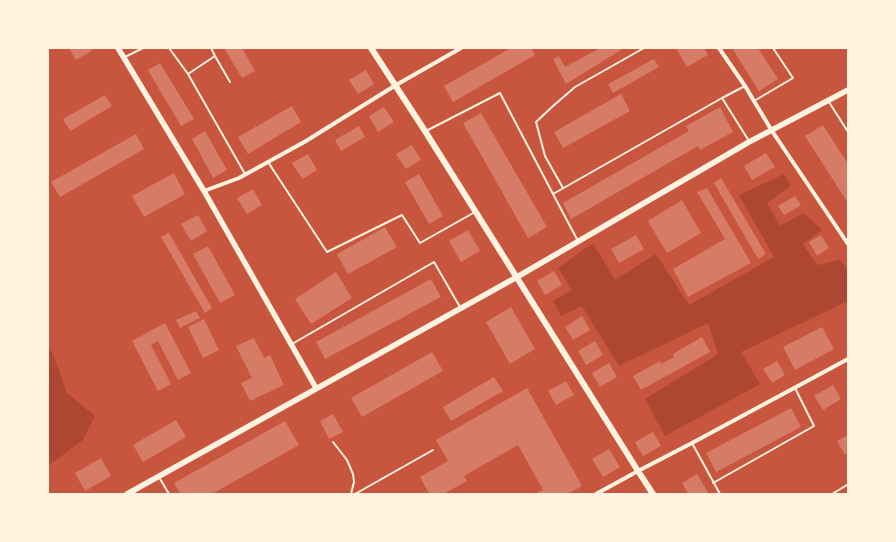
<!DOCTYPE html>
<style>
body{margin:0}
#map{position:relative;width:896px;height:542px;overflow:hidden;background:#c8553d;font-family:"Work Sans",sans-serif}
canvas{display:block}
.frame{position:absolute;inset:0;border:49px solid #fff3e0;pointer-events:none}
</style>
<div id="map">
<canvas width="896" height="542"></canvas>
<div class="frame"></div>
</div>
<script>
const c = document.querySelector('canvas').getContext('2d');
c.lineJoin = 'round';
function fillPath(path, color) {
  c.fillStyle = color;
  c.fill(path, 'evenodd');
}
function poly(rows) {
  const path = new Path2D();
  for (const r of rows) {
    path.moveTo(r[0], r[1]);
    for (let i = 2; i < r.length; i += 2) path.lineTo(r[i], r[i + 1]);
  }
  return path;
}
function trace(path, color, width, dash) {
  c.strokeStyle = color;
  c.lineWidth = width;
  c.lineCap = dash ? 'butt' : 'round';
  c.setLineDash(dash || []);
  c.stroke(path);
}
fillPath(poly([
 [784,174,791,186,767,203,780,226,804,213,822,230,803,244,817,265,840,260,848,270,848,301,741,352,760,384,665,436,645,399,718,354,708,323,619,366,582,306,561,316,553,301,572,290,558,268,593,243,615,280,656,254,689,305,774,257,739,195],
 [48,347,53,354,67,393,95,416,83,440,48,466]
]), '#ae4732');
fillPath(poly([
 [69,48,91,48,93,50,76,60],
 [224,48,242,48,255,71,242,78],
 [511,48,531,48,535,55,453,102,444,86],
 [600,48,624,48,566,84,553,59,559,56,565,67],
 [676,48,704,48,708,55,687,67],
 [732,48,758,48,778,79,759,91],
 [654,59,659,67,613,93,608,84],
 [160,63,194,119,181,126,148,70],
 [366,70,374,84,358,94,349,80],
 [621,94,630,111,563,148,554,132],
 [105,95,112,106,70,131,63,119],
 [292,106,301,122,248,154,238,137],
 [384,107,394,122,378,132,369,116],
 [720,107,733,132,700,150,698,146,571,219,563,203,689,131,686,126],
 [481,113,547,227,528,238,463,123],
 [823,125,848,164,848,203,805,136],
 [359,126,365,137,341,151,335,140],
 [205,131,227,170,213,178,192,139],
 [136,134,144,149,60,197,51,182],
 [412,145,421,160,406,169,396,154],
 [766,153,775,167,752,180,744,166],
 [308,154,317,170,302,179,292,163],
 [174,173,185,194,144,217,132,196],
 [419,174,443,216,429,224,405,182],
 [721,178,766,254,758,259,714,183],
 [707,188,751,263,688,297,673,269,725,239,697,192],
 [253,189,262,205,247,214,237,198],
 [795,196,801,205,784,215,778,206],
 [682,200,701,233,667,253,648,221],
 [198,215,207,231,191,241,181,224],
 [385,227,397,247,348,274,337,254],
 [468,230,480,251,461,262,449,241],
 [169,233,212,308,205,313,161,237],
 [636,235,644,249,619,263,611,249],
 [821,235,829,248,817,256,809,242],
 [208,246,235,295,220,303,193,254],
 [554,271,562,285,545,295,537,281],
 [336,272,352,298,311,324,295,299],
 [431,279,441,297,325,359,316,342],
 [511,307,535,349,510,364,486,322],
 [196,311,200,318,180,328,176,320],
 [582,316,590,330,573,340,565,327],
 [204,319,219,350,203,358,188,327],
 [165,323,191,373,178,380,158,341,151,345,171,384,158,391,132,341],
 [822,327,834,349,795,370,783,347],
 [702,337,710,352,641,390,633,376,660,361,661,364,674,357,673,354],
 [254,338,264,358,270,355,284,385,250,401,241,383,252,378,236,346],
 [595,341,603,355,586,365,578,351],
 [432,352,443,371,362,417,351,398],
 [777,361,785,375,772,383,763,369],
 [609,363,617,377,600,387,592,373],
 [494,377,503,391,451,421,443,407],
 [566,381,574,395,556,405,548,391],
 [833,385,841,399,823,410,814,396],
 [527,388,582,486,567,494,535,494,543,490,518,445,464,476,467,481,443,494,429,494,420,477,448,461,436,440],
 [791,408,801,427,716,472,706,453],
 [333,414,343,432,329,439,320,421],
 [176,420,186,437,143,462,133,445],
 [285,421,299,445,212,494,180,494,174,483],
 [653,432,661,446,643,456,635,442],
 [848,435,848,453,845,455,837,441],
 [609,449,620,467,603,477,592,459],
 [101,458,111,476,85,491,75,473],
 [697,474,709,494,688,494,682,483]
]), '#d67c66');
trace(poly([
 [169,48,188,74],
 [211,48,215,56],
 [125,57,143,48],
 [230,82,215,56,188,74,245,174],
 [722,98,749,141],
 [754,101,793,78,773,48],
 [829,102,848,132],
 [426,131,500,93,553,194,578,241],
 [268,162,327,252,402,215,420,243,475,212],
 [563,188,545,156,536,122,553,106,575,87,644,48],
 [553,194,722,98,745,86],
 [292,344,434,262,460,307],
 [333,442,347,460,353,474,354,482,351,494],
 [692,443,720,494],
 [159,477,169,494],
 [713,483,814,426,795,388],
 [355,494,433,450],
 [832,494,847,485]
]), '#fff3e0', 2);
trace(poly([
 [719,48,745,86,772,131,848,244],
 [204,191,239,178,306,141,396,85,461,48],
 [596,494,638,471,692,443,848,359]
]), '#fff3e0', 4);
trace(poly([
 [118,48,204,191,316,388],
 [127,494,517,277,749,142,848,90]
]), '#fff3e0', 5.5);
trace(poly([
 [371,48,425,131,638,471,653,494]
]), '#fff3e0', 6);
</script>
